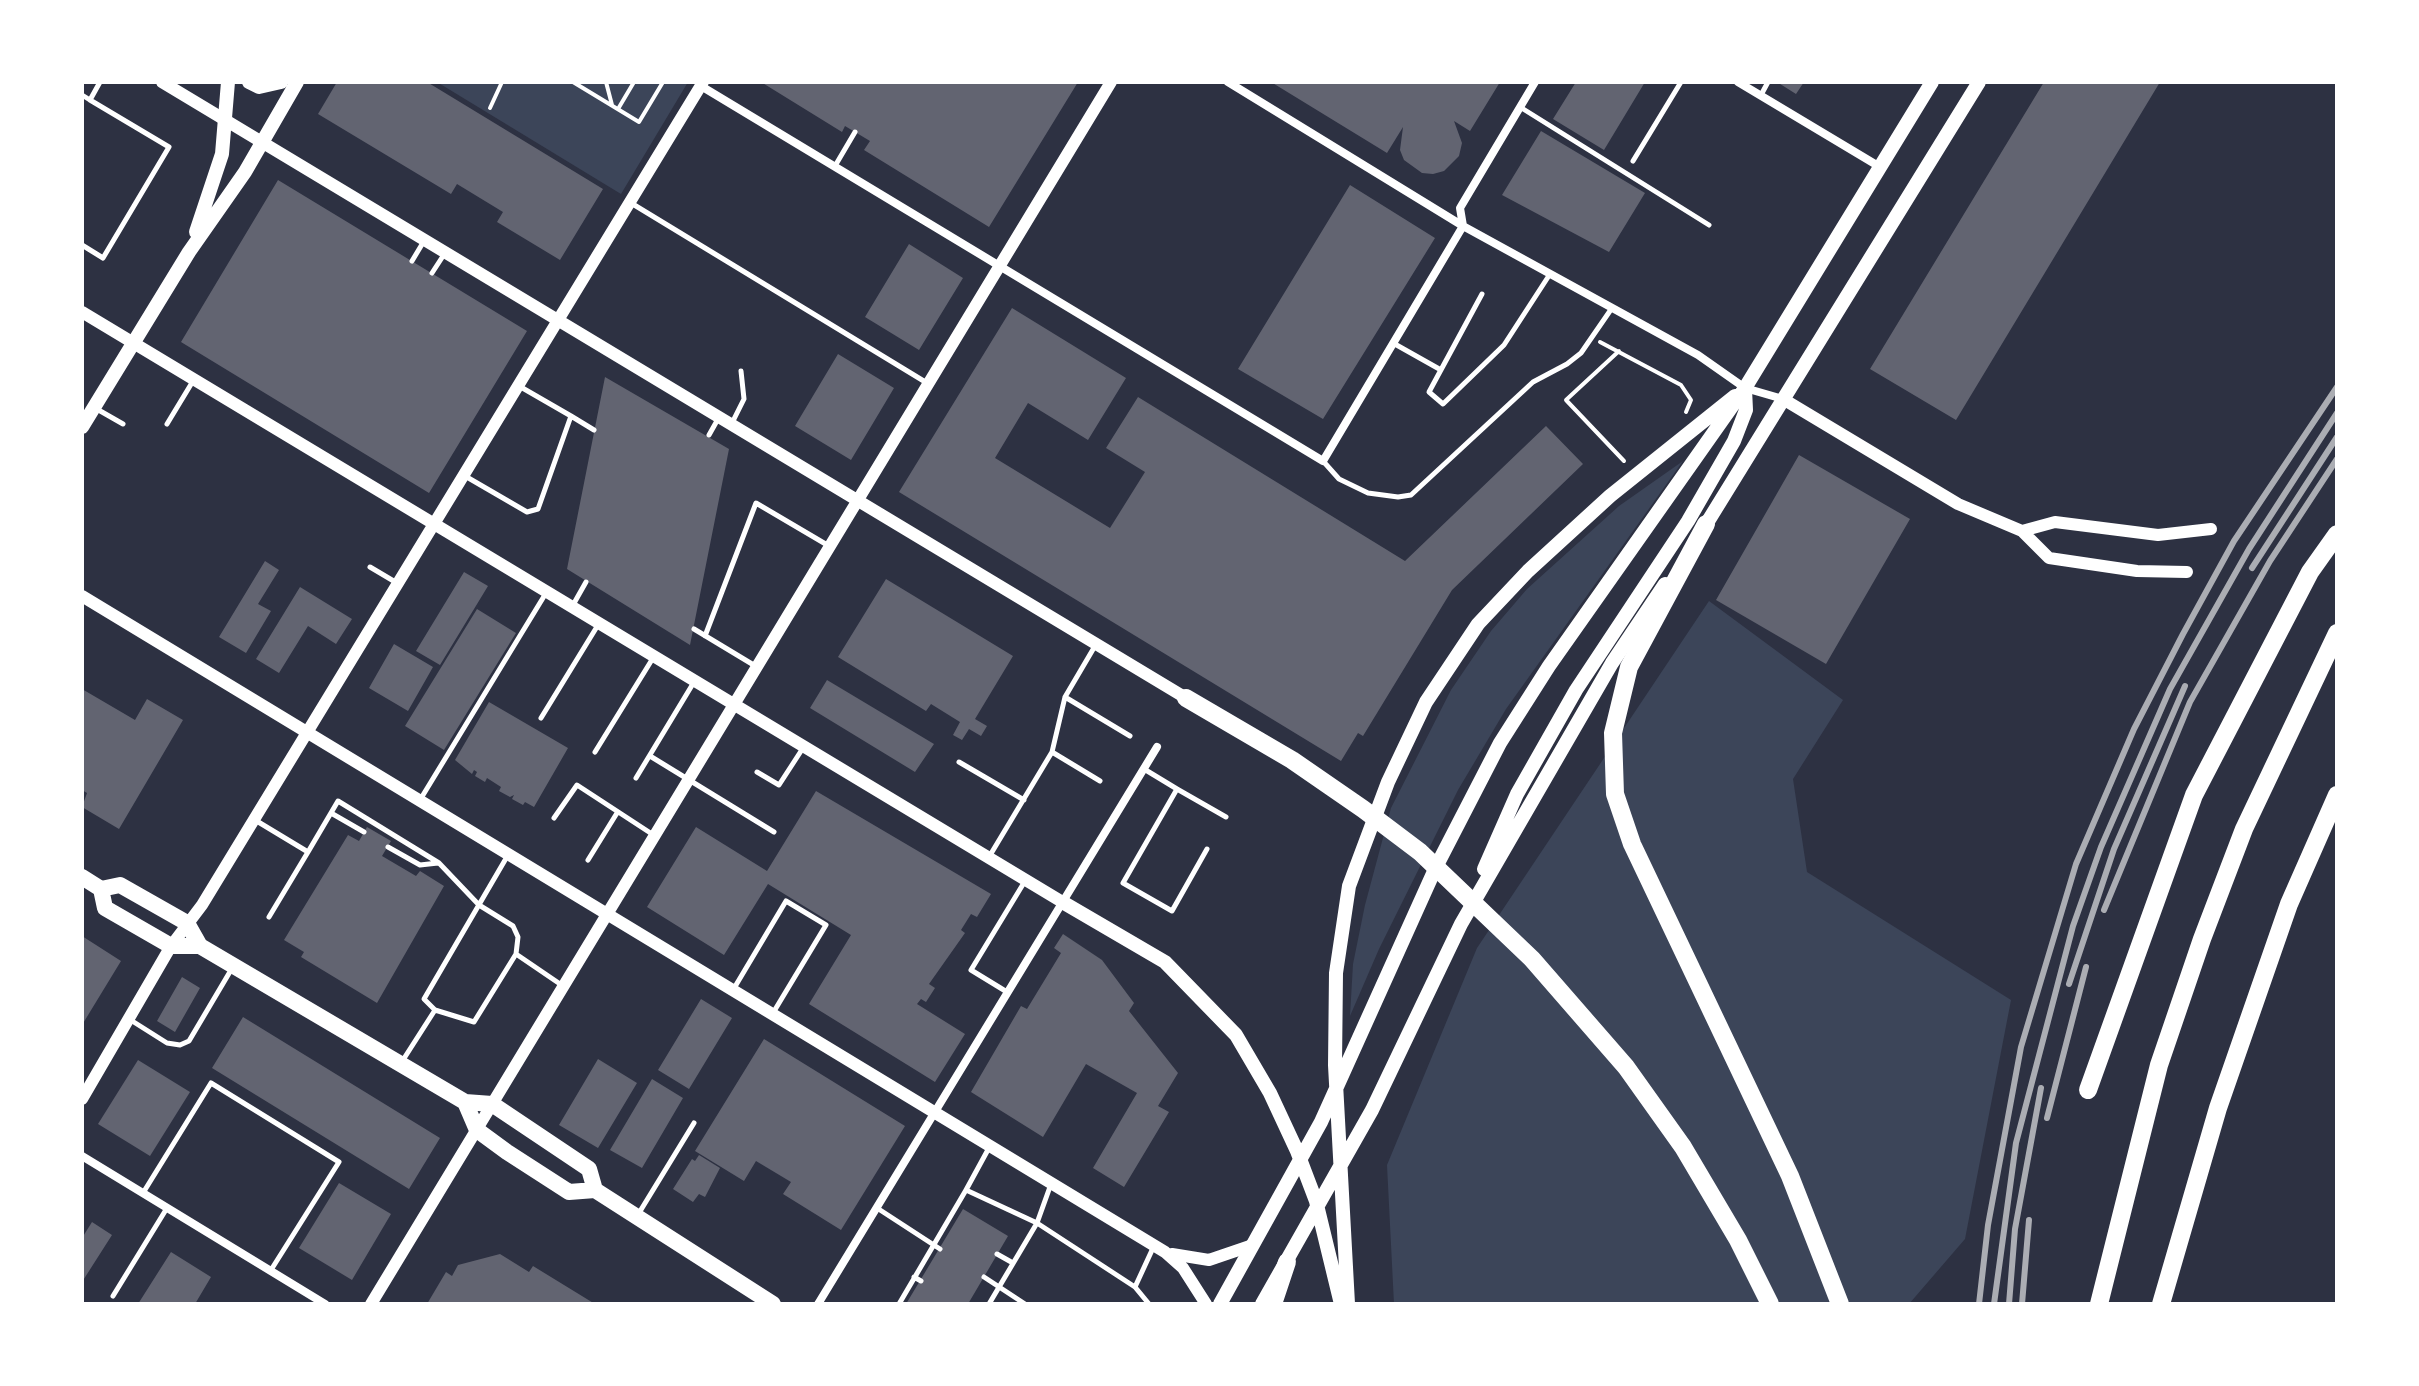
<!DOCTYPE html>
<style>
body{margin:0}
#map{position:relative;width:2419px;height:1386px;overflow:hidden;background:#2d3142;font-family:Jost,sans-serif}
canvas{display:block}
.frame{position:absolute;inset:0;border:84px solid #fff;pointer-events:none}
</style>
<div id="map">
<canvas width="2419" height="1386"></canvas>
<div class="frame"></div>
</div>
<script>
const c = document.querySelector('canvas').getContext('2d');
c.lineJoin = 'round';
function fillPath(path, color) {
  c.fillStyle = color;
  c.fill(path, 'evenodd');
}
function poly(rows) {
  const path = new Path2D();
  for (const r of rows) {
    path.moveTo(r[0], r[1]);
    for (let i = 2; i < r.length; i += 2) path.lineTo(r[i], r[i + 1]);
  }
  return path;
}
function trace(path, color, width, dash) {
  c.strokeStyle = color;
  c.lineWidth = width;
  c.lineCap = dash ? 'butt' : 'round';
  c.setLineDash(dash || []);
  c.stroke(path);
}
fillPath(poly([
 [437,82,688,82,621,194],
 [1683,461,1506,709,1458,790,1379,949,1350,1016,1353,964,1365,905,1391,808,1451,690,1491,631,1527,589,1619,506],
 [1709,601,1843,700,1793,779,1807,872,2011,1000,1965,1239,1909,1304,1394,1304,1387,1165,1477,948]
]), '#3c4559');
fillPath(poly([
 [337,82,427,82,603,189,560,260,497,222,503,212,457,184,451,194,318,114],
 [761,82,1078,82,989,227,864,150,870,141,845,126,842,132],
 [1271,82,1500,82,1470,131,1454,121,1462,143,1459,156,1444,171,1433,174,1422,173,1404,160,1400,150,1403,127,1387,153],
 [1576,82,1645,82,1604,150,1553,119],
 [1777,82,1804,82,1796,94],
 [2044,82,2160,82,1956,420,1870,369],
 [1541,131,1645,193,1609,252,1502,195],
 [278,180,527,331,429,493,181,342],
 [1350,185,1435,238,1323,419,1238,369],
 [909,244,963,278,919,350,865,317],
 [1012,308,1126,378,1088,440,1028,403,995,458,1110,528,1145,472,1106,448,1138,397,1405,561,1546,426,1583,464,1452,590,1363,736,1358,733,1341,761,899,492],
 [838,354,894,388,851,460,795,426],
 [605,377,729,449,690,645,567,569],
 [1799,455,1910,519,1826,664,1716,600],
 [265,561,279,570,258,604,271,611,246,653,219,637],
 [464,572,488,586,440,665,416,651],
 [886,579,1013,656,975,719,987,726,981,736,969,729,962,740,953,735,960,722,931,704,926,711,838,657],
 [300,587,352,619,336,644,308,626,279,673,256,659],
 [477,609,516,633,444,750,405,726],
 [394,644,433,667,408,711,369,688],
 [827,680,934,744,915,772,810,708],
 [82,689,135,720,147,699,183,720,119,829,82,807,87,793,82,790],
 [489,702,568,748,534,807,525,802,523,805,512,799,514,795,510,797,499,791,501,787,487,778,485,782,475,776,477,772,474,770,472,774,455,760],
 [816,791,991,894,977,917,971,914,961,930,965,933,929,984,935,988,926,1002,921,999,917,1004,965,1034,935,1082,809,1004,851,935,768,884,724,955,647,907,696,827,767,871],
 [367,827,391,841,382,856,416,876,420,871,444,886,377,1003,301,957,304,952,284,940,348,835,359,841],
 [1063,934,1102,960,1134,1003,1129,1011,1178,1073,1158,1106,1169,1112,1124,1187,1093,1168,1137,1093,1086,1064,1043,1137,971,1092,1021,1006,1027,1009,1061,953,1054,948],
 [82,936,121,961,82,1025],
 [182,977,200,988,175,1032,157,1021],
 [701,999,732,1018,689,1089,658,1070],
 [243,1017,440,1138,409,1189,212,1068],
 [764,1039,905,1126,841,1230,783,1194,791,1182,756,1161,744,1181,695,1151],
 [598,1059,637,1083,598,1148,559,1125],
 [138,1060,190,1092,150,1156,98,1124],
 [652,1079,683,1098,642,1168,610,1150],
 [699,1155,720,1168,705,1197,699,1194,693,1202,673,1189,692,1159,695,1161],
 [339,1183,391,1214,352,1280,299,1248],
 [963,1209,1008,1236,968,1304,906,1304],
 [92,1222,112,1235,82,1282,82,1238],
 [171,1252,211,1277,195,1304,138,1304],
 [500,1254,529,1272,533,1266,595,1304,427,1304,446,1272,452,1276,458,1265]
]), '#626471');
trace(poly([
 [573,82,639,122,663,82],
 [606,82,612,105],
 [490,108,502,82],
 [618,109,634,82],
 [1600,342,1681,385,1691,400,1686,412],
 [1619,351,1566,400,1624,461]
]), '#fff', 4);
trace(poly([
 [82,95,90,100,100,82],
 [1761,95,1768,82],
 [1520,107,1709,225],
 [1633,161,1681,82],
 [835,166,855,132],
 [631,203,927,383],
 [82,245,103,258,169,147,90,100],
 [412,261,424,241],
 [432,273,445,253],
 [1482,294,1429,392,1443,404,1504,345,1550,274],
 [1393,343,1441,370],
 [95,408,123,424],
 [571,416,594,430],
 [732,423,744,399,741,371],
 [167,424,193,381],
 [709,435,718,419],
 [1323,461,1339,479,1368,493,1398,497,1411,495,1533,382,1567,364,1581,353,1612,308],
 [465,476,527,512,538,509,571,416,519,386],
 [370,567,397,583],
 [573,605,586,582],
 [694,629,757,667],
 [705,636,756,503,829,546],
 [1065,697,1130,736],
 [541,718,598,625],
 [595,752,653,658],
 [1052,752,1100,781],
 [650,756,774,832],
 [959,762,1024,800],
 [1144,769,1177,789,1123,883,1172,911,1207,849],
 [757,772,779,785,803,748],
 [636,778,694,682],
 [1177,789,1226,817],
 [420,800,546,593],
 [331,813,364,832],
 [554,818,577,785,652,834],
 [255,820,308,852,269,917],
 [388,847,420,865,438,863],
 [308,852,338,801,439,863,479,905,513,926,518,937,516,954,563,986],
 [989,857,1052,752,1065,697,1095,646],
 [588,860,617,813],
 [733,990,786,901,826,925,773,1013],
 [1007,992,971,970,1025,881],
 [435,1010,474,1022,516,954],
 [129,1019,167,1043,180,1045,189,1041,231,970],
 [403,1060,435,1010,424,999,508,855],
 [1051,1184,1037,1223,1135,1287,1149,1304],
 [966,1190,990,1146],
 [143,1193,211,1083,339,1162,271,1270],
 [877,1208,940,1249],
 [639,1213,694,1123],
 [997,1254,1013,1263],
 [914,1277,921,1281],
 [984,1277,1025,1304],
 [1135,1287,1153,1248],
 [113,1296,167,1208],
 [899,1304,966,1190,1037,1223,989,1304]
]), '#fff', 5);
trace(poly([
 [1228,82,1463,226,1698,355,1745,388,1783,399],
 [1738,82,1880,167],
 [701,86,1323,461,1463,226,1460,208,1535,82],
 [82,1156,325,1304],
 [818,1304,1157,747]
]), '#fff', 8);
trace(poly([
 [162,82,1186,698],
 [82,312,1064,903],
 [1783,399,1958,504,2022,531,2049,558,2137,571,2187,572],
 [2022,531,2055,522,2158,535,2211,529],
 [82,596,1165,1252,1183,1268,1206,1304],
 [82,1099,171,946,202,905,703,82],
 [1172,1254,1209,1260,1250,1246],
 [371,1304,1111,82]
]), '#fff', 12);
trace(poly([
 [249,82,259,87,281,82],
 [196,232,222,154,228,82],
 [82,427,189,252,245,172,297,82],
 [1702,531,1979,82],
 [1484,869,1517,794,1576,690,1688,521,1734,441,1746,410,1745,389],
 [1064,903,1165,962,1236,1035,1270,1093,1297,1151,1316,1201,1341,1304],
 [1220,1304,1321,1122,1436,867,1500,743,1549,666,1745,388,1932,82],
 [1262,1304,1372,1110,1461,924,1612,663,1665,584],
 [1348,1304,1335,1065,1336,973,1349,886,1388,782,1426,702,1478,624,1528,571,1610,496,1735,396]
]), '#fff', 14);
trace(poly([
 [82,877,101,889,120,885,187,923,200,946,465,1102,492,1104,589,1169,595,1190],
 [101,889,105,908,171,946,200,946],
 [465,1102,477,1130,507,1152,569,1192,595,1190,773,1304]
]), '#fff', 16);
trace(poly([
 [1706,524,1629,667,1613,733,1615,794,1632,844,1790,1176,1840,1304],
 [1186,698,1292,760,1363,809,1420,852,1532,959,1626,1067,1683,1147,1738,1240,1770,1304],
 [2088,1090,2194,795,2310,572,2337,534],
 [1273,1304,1287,1262],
 [2099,1304,2159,1065,2202,939,2244,829,2337,633],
 [2161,1304,2218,1108,2289,904,2337,795]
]), '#fff', 18);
trace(poly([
 [2252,568,2337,437],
 [2104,910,2190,702,2270,561,2337,459],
 [2069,984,2114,849,2185,686],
 [2047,1118,2086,967],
 [1979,1304,1988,1225,2021,1047,2076,864,2134,729,2183,634,2234,541,2337,387],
 [1994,1304,2016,1143,2073,926,2101,847,2170,689,2249,549,2337,413],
 [2009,1304,2015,1229,2041,1088],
 [2022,1304,2029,1220]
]), '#abadb3', 6);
</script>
